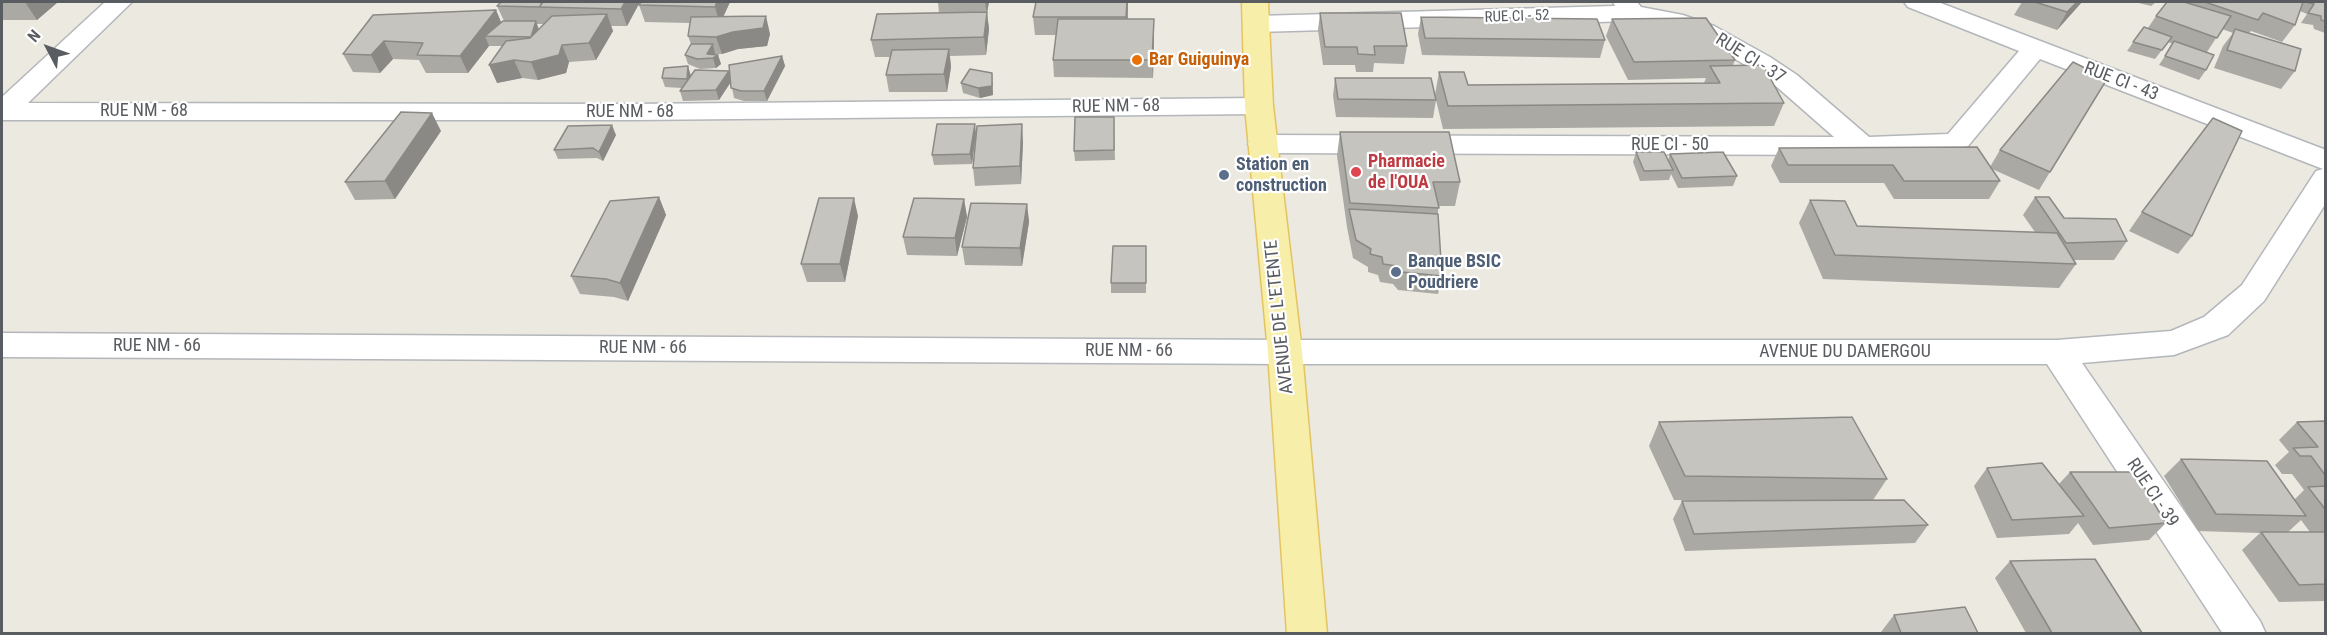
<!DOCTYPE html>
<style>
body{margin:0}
#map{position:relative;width:2327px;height:635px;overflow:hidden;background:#ebe9e0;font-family:"Roboto Condensed",sans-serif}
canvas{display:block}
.frame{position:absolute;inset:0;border:3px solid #595c60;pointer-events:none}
.north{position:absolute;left:18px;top:18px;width:60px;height:60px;-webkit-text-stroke:4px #fff;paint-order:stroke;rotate:311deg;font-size:16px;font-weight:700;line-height:24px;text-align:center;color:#595c60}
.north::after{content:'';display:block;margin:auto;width:21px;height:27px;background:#595c60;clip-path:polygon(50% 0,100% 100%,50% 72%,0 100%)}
</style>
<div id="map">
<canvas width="2327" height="635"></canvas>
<div class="frame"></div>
<div class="north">N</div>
</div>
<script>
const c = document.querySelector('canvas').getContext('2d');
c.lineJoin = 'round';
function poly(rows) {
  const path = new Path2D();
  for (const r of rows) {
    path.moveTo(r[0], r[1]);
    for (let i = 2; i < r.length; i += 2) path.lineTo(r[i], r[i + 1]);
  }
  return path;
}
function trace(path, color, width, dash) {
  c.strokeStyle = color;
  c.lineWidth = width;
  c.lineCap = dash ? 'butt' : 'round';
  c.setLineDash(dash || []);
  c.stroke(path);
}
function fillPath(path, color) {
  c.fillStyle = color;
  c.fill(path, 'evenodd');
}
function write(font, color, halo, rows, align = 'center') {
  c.font = font + ' "Roboto Condensed",sans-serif';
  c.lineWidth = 4.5;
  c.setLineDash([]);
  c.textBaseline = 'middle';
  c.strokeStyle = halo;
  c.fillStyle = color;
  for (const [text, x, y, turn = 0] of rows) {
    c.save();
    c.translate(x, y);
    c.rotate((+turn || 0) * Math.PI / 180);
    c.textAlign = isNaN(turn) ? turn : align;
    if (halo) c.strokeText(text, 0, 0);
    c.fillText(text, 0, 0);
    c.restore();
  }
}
const minor = poly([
 [105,2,132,2,28,103,633,104,1259,98,1269,100,1273,106,1269,112,1259,114,633,120,2,120,2,97,105,2],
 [1613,2,1637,2,1641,7,1683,15,1714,26,1770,57,1797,75,1869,137,1948,134,2019,51,1908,7,1904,2,1938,2,2326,150,2326,203,2264,301,2228,335,2174,355,2082,363,2260,621,2266,634,2223,634,2047,364,1285,364,2,357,2,333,1285,340,2057,340,2171,331,2204,317,2242,285,2316,171,2323,169,2040,59,1968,146,1944,153,1862,155,1262,153,1252,150,1248,144,1252,138,1262,135,1834,137,1777,87,1752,69,1696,36,1669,27,1632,21,1257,32,1248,29,1244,24,1248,19,1257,16,1615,6,1613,2]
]);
const primary = poly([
 [1242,2,1268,2,1273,106,1302,352,1327,634,1287,634,1268,352,1245,106,1242,2]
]);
trace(minor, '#b3b6ba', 3);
trace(primary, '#e4c460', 3);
fillPath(minor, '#fff');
fillPath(primary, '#f7eea9');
fillPath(poly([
 [2,2,58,2,37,20,2,20],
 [640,2,627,26,611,26,613,31,596,60,569,62,566,73,538,80,522,78,497,83,502,46,489,46,468,73,426,73,419,60,393,59,380,73,353,72,343,54,373,15,496,10,501,22,504,21,497,6],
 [537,24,544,24,539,29],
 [641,2,730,2,723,17,770,34,767,46,738,49,722,54,715,54,718,55,721,64,716,68,700,69,688,64,685,55,691,44,688,36,690,23,645,22,639,5],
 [938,2,989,2,987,13,989,29,986,55,950,56,951,67,947,92,889,92,886,75,890,57,875,57,871,40,939,13],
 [1036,2,1128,2,1128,19,1154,36,1153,78,1054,77,1053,60,1056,35,1035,35,1033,17],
 [2022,2,2082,2,2057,30,2014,15],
 [2135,2,2156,2,2151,6],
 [2186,2,2325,2,2325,33,2314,29,2313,25,2301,23,2307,14,2300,11,2295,25,2282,42,2251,31,2249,33,2295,71,2281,89,2214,68,2223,46,2233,33,2222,29,2207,52,2206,70,2199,80,2159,65,2173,44,2168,42,2155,59,2127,51,2144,27,2148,28,2156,16],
 [1320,13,1407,46,1404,64,1374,63,1373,72,1356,72,1355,65,1323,65,1318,30],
 [1421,17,1605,40,1600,58,1422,55,1418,34],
 [1612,19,1735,60,1733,65,1784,103,1774,126,1443,129,1436,100,1433,118,1336,117,1333,96,1335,78,1435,95,1439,72,1468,85,1704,83,1706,78,1628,80,1606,36],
 [782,56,785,66,767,101,744,101,734,98,731,82,719,100,683,101,680,91,682,88,665,87,662,78,691,76,729,71],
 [992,73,993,95,980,98,963,93,961,83],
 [1114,117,1115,160,1075,161,1074,151],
 [441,131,395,199,355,200,345,182],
 [976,132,1023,142,1021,184,975,186,973,168,975,140,972,164,934,165,932,155],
 [1340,132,1460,182,1455,206,1438,206,1438,214,1442,276,1438,294,1398,290,1393,284,1380,282,1378,275,1368,272,1368,267,1353,258,1347,227,1337,156],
 [616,135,603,161,597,158,558,159,554,150],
 [1779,148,1990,167,2000,150,2050,172,2039,190,1992,169,2000,181,1989,199,1894,199,1884,183,1780,183,1771,166],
 [1636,152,1668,160,1670,154,1737,176,1733,186,1678,188,1671,174,1669,180,1640,181,1633,162],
 [659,197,666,215,628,301,614,297,580,294,571,276],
 [2035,197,2064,218,2127,241,2114,260,2074,260,2076,264,2059,288,1823,279,1799,223,1810,200,1857,226,2035,232,2023,215],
 [964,199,967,217,957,256,907,255,903,237],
 [1027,204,1029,222,1022,266,965,265,962,247],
 [2142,212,2192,236,2178,254,2129,231],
 [858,216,845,282,807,282,801,264],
 [1146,246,1146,293,1111,293,1111,283],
 [2325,421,2325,601,2279,602,2242,550,2260,533,2198,531,2164,476,2181,459,2294,500,2304,490,2292,474,2282,474,2275,465,2289,452,2279,440,2297,422],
 [2301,520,2310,532,2288,532],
 [1659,422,1887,479,1873,500,1928,525,1915,543,1685,551,1673,519,1682,501,1772,501,1674,500,1649,446],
 [1987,468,2059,484,2070,472,2166,523,2149,540,2093,545,2078,523,2069,534,1997,538,1974,486],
 [2010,561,2142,633,2026,633,1995,578],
 [1894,615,1978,633,1881,633,1881,632]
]), '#aaa9a3');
fillPath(poly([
 [25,2,58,2,37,20],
 [625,2,640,2,627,26,621,9],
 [717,2,730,2,720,24,715,7],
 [985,2,989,2,987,13,989,29,986,55,984,37,987,15],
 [1127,2,1128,2,1127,35,1126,17],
 [2077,2,2082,2,2057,30,2067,12],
 [496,10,503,27,485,36,489,46,468,73,460,56],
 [607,14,613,31,596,60,589,43],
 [766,16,770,34,767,46,738,49,722,54,716,37],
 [1154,19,1154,36,1153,78,1152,60],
 [536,21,539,31,535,46,531,37],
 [384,41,393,59,380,73,371,55],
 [713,44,715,54,713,58,707,54],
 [562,45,569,62,566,73,538,80,531,62],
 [949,49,951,67,947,92,944,74],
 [718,55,721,64,716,68,713,58],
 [782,56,785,66,767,101,764,91],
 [514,60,522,78,497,83,489,65],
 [688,66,691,76,691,88,687,79],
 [729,71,732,80,719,100,716,90],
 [992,73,993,95,980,98,978,88],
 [432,113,441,131,395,199,385,181],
 [975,124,976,133,972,164,970,154],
 [1022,124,1023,142,1021,184,1020,166],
 [612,125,616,135,603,161,599,152],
 [659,197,666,215,628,301,620,283],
 [854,198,858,216,845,282,840,264],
 [964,199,967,217,957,256,955,238],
 [1027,204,1029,222,1022,266,1020,248]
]), '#8b8985');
const building = poly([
 [501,2,542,2,540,6,543,2,625,2,621,9,497,6,501,2],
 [641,2,717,2,715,7,639,5,641,2],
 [1036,2,1127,2,1126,17,1033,17,1036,2],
 [2035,2,2077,2,2067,12,2035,2],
 [2167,2,2184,2,2231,16,2217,38,2156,16,2167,2],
 [2205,2,2303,2,2295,25,2263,13,2258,20,2205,2],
 [2306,2,2325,2,2325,21,2321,20,2321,16,2308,13,2314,4,2306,2],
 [496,10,460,56,417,55,423,43,384,41,371,55,343,54,373,15,496,10],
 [987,12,984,37,871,40,877,14,987,12],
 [1320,13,1401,13,1407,46,1374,46,1375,55,1358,54,1357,47,1325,47,1320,13],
 [607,14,589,43,562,45,559,55,531,62,514,60,489,65,506,41,530,38,552,16,607,14],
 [766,16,763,28,733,32,716,37,688,36,691,17,766,16],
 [1421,17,1597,19,1605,40,1425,38,1421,17],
 [1706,18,1735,60,1634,62,1612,19,1706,18],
 [1058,19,1154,19,1152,60,1053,60,1058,19],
 [503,21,536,21,531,37,485,36,503,21],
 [2144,27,2172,37,2162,50,2133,42,2144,27],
 [2235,29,2301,49,2295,71,2227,50,2235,29],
 [2174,41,2214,55,2206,70,2165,56,2174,41],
 [691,44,713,44,707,54,718,55,713,58,697,59,685,55,691,44],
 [949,49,944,74,886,75,892,50,949,49],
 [782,56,764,91,741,91,731,88,729,65,782,56],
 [2073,62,2107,79,2050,172,2000,150,2073,62],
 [1763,65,1784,103,1448,106,1439,72,1464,72,1468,85,1720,83,1710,66,1763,65],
 [688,66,687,79,662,78,664,68,688,66],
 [970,69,992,73,992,86,978,88,961,83,970,69],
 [695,70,729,71,716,90,680,91,695,70],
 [1335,78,1431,78,1436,100,1338,99,1335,78],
 [401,112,432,113,385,181,345,182,401,112],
 [1075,117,1114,117,1114,150,1074,151,1075,117],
 [2213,118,2242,131,2192,236,2142,212,2213,118],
 [937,124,975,124,970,154,932,155,937,124],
 [1022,124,1020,166,973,168,977,126,1022,124],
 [612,125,599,152,593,148,554,150,568,126,612,125],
 [1340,132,1449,132,1460,182,1433,182,1439,208,1350,203,1340,132],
 [1977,147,2000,181,1904,181,1893,165,1788,165,1779,148,1977,147],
 [1636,152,1664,152,1673,170,1644,171,1636,152],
 [1723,152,1737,176,1682,178,1670,154,1723,152],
 [659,197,620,283,606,279,571,276,610,201,659,197],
 [2035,197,2049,197,2064,218,2116,219,2127,241,2066,243,2035,197],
 [819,198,854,198,840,264,801,264,819,198],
 [914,198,964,199,955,238,903,237,914,198],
 [1810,200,1845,201,1857,226,2057,233,2076,264,1835,255,1810,200],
 [971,203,1027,204,1020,248,962,247,971,203],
 [1349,209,1438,214,1442,276,1402,272,1397,266,1383,264,1382,257,1370,254,1371,249,1356,240,1349,209],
 [1113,246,1146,246,1146,283,1111,283,1113,246],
 [1852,417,1887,479,1685,476,1659,422,1852,417],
 [2325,421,2325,475,2311,456,2300,456,2293,448,2318,447,2297,422,2325,421],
 [2181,459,2267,461,2306,516,2216,514,2181,459],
 [2042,463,2084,516,2012,520,1987,468,2042,463],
 [2070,472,2135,472,2166,523,2109,528,2070,472],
 [2325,486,2325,509,2308,487,2325,486],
 [1904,500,1928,525,1694,534,1682,501,1904,500],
 [2261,532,2325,532,2325,584,2299,585,2261,532],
 [2095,559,2142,633,2052,633,2010,561,2095,559],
 [1965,607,1978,633,1901,633,1894,615,1965,607]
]);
fillPath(building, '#c6c4be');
trace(building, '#8b8985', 1.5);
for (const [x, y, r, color] of [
 [1137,60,6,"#e8710a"],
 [1356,172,6,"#e0444e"],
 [1224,175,6,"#5c6f8a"],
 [1396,272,6,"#5c6f8a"]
]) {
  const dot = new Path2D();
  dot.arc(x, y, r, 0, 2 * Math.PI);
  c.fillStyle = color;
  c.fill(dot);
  trace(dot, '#fff', 2);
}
write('15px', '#595c60', '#fff', [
 ["RUE CI - 52",1517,17,-2]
]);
write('18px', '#595c60', '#fff', [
 ["RUE CI - 37",1750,59,32],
 ["RUE CI - 43",2121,82,21],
 ["RUE NM - 68",1116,107,-1],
 ["RUE NM - 68",144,111],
 ["RUE NM - 68",630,112],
 ["RUE CI - 50",1670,145],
 ["AVENUE DE L'ETENTE",1280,317,-96],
 ["RUE NM - 66",157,346],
 ["RUE NM - 66",643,348],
 ["RUE NM - 66",1129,351],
 ["AVENUE DU DAMERGOU",1845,352],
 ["RUE CI - 39",2152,493,56]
]);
write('bold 18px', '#c56008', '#fff', [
 ["Bar Guiguinya",1149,60]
], 'left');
write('bold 18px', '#be3a42', '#fff', [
 ["Pharmacie",1368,162],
 ["de l'OUA",1368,183]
], 'left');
write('bold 18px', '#4e5e75', '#fff', [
 ["Station en",1236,165],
 ["construction",1236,186],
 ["Banque BSIC",1408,262],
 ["Poudriere",1408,283]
], 'left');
</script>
